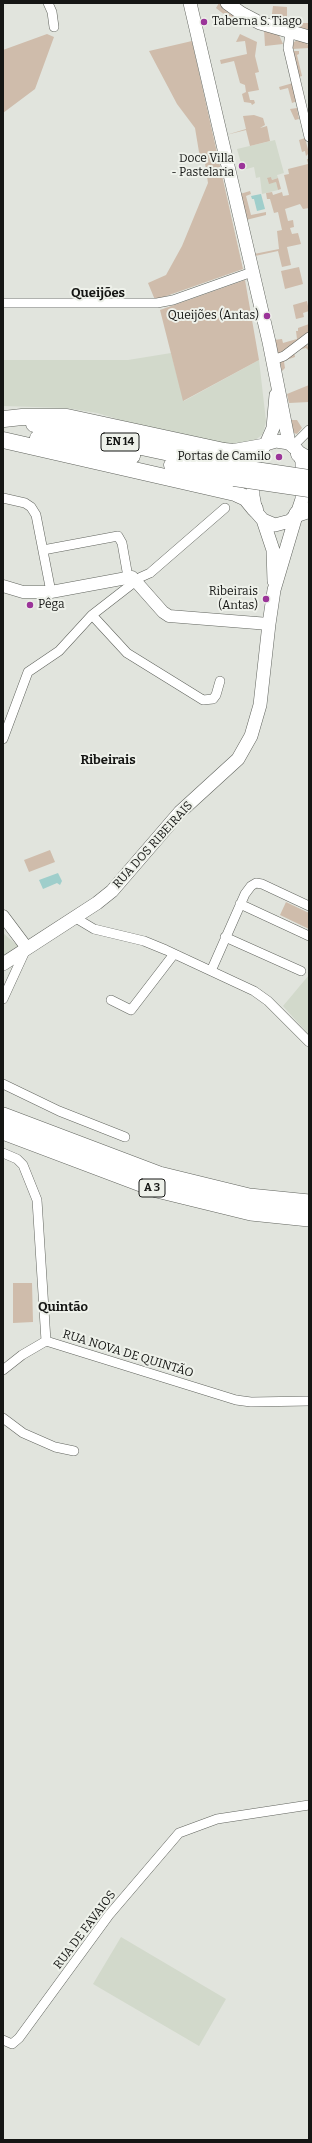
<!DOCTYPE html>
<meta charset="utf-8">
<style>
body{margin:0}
#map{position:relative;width:312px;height:2143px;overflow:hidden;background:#e1e4dd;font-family:Bitter,serif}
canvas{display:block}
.frame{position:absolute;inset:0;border:4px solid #151614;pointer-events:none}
</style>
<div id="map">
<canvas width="312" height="2143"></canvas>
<div class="frame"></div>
</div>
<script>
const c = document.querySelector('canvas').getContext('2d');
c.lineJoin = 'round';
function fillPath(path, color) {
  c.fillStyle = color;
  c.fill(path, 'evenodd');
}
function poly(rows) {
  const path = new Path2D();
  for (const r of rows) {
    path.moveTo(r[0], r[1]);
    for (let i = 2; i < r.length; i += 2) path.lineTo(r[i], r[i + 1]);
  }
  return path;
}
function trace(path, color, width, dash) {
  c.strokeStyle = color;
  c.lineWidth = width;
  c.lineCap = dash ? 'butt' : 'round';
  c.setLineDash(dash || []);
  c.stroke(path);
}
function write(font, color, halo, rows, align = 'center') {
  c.font = font + ' Bitter,serif';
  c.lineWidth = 4;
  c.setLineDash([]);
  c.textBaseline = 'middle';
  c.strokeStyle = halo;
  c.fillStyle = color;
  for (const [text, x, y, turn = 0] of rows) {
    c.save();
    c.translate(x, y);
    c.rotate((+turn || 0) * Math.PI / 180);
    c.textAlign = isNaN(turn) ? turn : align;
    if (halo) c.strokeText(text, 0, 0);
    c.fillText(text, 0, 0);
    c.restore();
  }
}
fillPath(poly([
 [275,140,284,173,277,175,278,178,272,180,271,177,267,179,269,183,276,182,278,190,262,194,260,177,256,178,254,167,243,170,237,149],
 [171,353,184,401,259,360,266,421,263,434,249,445,230,446,141,426,97,413,66,408,3,406,3,360,128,360],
 [3,933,18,946,3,956],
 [309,975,309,1035,283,1006],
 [121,1937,226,1999,199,2046,93,1984]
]), '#d2d9cb');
fillPath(poly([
 [219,3,229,11,228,13,242,18,238,23,241,25,240,27,231,20,228,25,225,24,228,20,225,18,226,16,216,8],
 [273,6,287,7,287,23,309,23,309,34,268,23,252,14,271,21],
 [264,29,279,35,283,44,265,46],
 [47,34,54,37,35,89,3,113,3,50],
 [240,34,257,42,255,56,259,72,255,73,259,90,248,92,250,100,254,100,255,103,252,105,251,103,244,102,242,94,246,92,245,85,240,83,234,61,221,64,220,60,247,54,245,41,236,42],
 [298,40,306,41,309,48,292,49,294,42],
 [192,41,243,269,155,300,148,283,166,275,182,246,208,183,205,163,199,152,195,128,177,104,149,51],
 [293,51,299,51,299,54,297,55,302,76,299,77],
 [293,83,297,101,292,103,288,88,280,90,279,87],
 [297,108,299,119,295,120,290,109],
 [254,115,263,118,265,125,260,128,267,126,270,141,250,146,246,130,226,135,246,129,243,116],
 [305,138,309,153,306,156,305,151,302,152,299,140],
 [307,159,309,159,309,208,303,209,300,204,285,209,288,221,293,220,294,227,290,228,292,234,298,233,301,244,287,247,291,265,282,267,278,251,255,256,254,254,279,249,277,231,282,230,278,212,274,213,270,199,267,199,266,193,272,192,273,195,282,192,283,196,289,195,284,175,289,174,288,169,308,164],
 [271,177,272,180,278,178,281,189,278,190,276,182,269,184,267,178],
 [250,191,251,194,246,196,251,215,266,212,266,215,246,220,240,194],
 [299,267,303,284,285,289,281,271],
 [245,280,259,360,183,401,160,310],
 [307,301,309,311,303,313,304,317,296,319,293,305],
 [309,324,309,334,280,355,277,353,274,340,282,339,283,343,297,339,296,331,298,331,298,328],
 [303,343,307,344,309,351,306,348,294,351,295,357,286,360,284,362,285,368,282,371,280,362],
 [309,385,309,402,289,403,287,394],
 [290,420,297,420,302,428,297,434,294,433],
 [50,850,55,862,29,872,24,860],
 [286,902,309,913,309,929,280,915],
 [13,1283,32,1283,33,1322,13,1323]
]), '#cfbcab');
fillPath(poly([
 [261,194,265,209,257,211,254,199,252,199,251,196],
 [58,873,62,881,60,885,57,883,43,889,39,880]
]), '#9fcecb');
const minor = poly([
 [48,3,52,12,54,27],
 [290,32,288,48,309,137],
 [3,303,157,303,173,300,252,272],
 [273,360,284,356,309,337],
 [293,446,309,430],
 [3,498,25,503,31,507,36,515,51,592],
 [43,550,118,536,122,543,128,577],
 [92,615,127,653,203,700,213,699,216,695,220,681],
 [3,739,28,672,59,651,92,615,141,577,150,573,225,508],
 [240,904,309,936],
 [74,917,94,929,144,941,166,950,254,991,268,1001,309,1042],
 [225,937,301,971],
 [211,971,245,894,251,886,256,883,262,884,309,906],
 [3,999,26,949],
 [111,1000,131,1010,174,954],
 [3,1084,59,1111,125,1137],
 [3,1153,17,1159,23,1165,37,1200,46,1341],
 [46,1341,236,1400,251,1402,309,1401],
 [3,1370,22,1355,46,1341],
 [3,1418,23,1433,55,1447,74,1451],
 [3,2040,12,2044,19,2038,109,1915,179,1833,217,1819,309,1805]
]);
const tertiary = poly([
 [3,586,23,592,51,592,132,577,163,612,169,616,269,624],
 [3,916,27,948]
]);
const secondary = poly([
 [190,3,269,342,289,443],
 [227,3,241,13,260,23,309,37],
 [276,441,289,443,297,450,302,461,302,499,297,514,290,521,275,525,263,520,256,512,253,496,253,479,254,464,257,453,266,444,276,441],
 [266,444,273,428,276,395],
 [263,520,273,550,274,581],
 [3,964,97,903,112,891,180,812,238,759,251,736,260,705,269,624,274,590,296,516]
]);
const trunk = poly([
 [4,419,22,417,67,417,224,451,234,452,262,447],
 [34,424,235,467],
 [38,438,132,456],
 [3,440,235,493,246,498,255,509],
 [299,454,309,460],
 [172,465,234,478],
 [297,514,309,510]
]);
const motorway = poly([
 [3,1116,159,1175,249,1197,309,1203],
 [3,1131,157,1189,251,1212,309,1218]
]);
trace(minor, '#61645e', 10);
trace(tertiary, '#61645e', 13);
trace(secondary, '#61645e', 14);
trace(trunk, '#61645e', 17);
trace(motorway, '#61645e', 18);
trace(minor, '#fff', 9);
trace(tertiary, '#fff', 12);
trace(secondary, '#fff', 13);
trace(trunk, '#fff', 16);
trace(motorway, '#fff', 17);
const trunkBridge = poly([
 [235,467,309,478],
 [234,478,309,489]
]);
trace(trunkBridge, '#61645e', 17, []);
trace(trunkBridge, '#fff', 16);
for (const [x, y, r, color] of [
 [204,22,4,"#9b3499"],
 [242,166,4,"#9b3499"],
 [267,316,4,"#9b3499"],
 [279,457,4,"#9b3499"],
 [266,599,4,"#9b3499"],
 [30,605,4,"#9b3499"]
]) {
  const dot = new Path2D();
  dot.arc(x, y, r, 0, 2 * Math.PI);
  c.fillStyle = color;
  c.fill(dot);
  trace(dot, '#eef1ea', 1.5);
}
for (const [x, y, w] of [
 [120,442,38],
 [152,1188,26]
]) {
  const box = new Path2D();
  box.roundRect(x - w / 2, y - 9, w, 18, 3);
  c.fillStyle = '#eef1ea';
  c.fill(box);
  trace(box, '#151614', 1);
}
write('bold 11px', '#151614', null, [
 ["EN 14",120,442],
 ["A 3",152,1188]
]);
write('12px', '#151614', '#eef1ea', [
 ["Taberna S. Tiago",212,22,"left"],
 ["Doce Villa",234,159],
 ["- Pastelaria",234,173],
 ["Queijões (Antas)",259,316],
 ["Portas de Camilo",271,457],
 ["Ribeirais",258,592],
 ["(Antas)",258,606],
 ["Pêga",38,605,"left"]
], 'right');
write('12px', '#151614', '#eef1ea', [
 ["RUA DOS RIBEIRAIS",153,845,-48],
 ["RUA NOVA DE QUINTÃO",128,1354,17],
 ["RUA DE FAVAIOS",85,1930,-53]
]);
write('bold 13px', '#151614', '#eef1ea', [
 ["Queijões",98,293],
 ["Ribeirais",108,760],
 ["Quintão",63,1307]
]);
</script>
